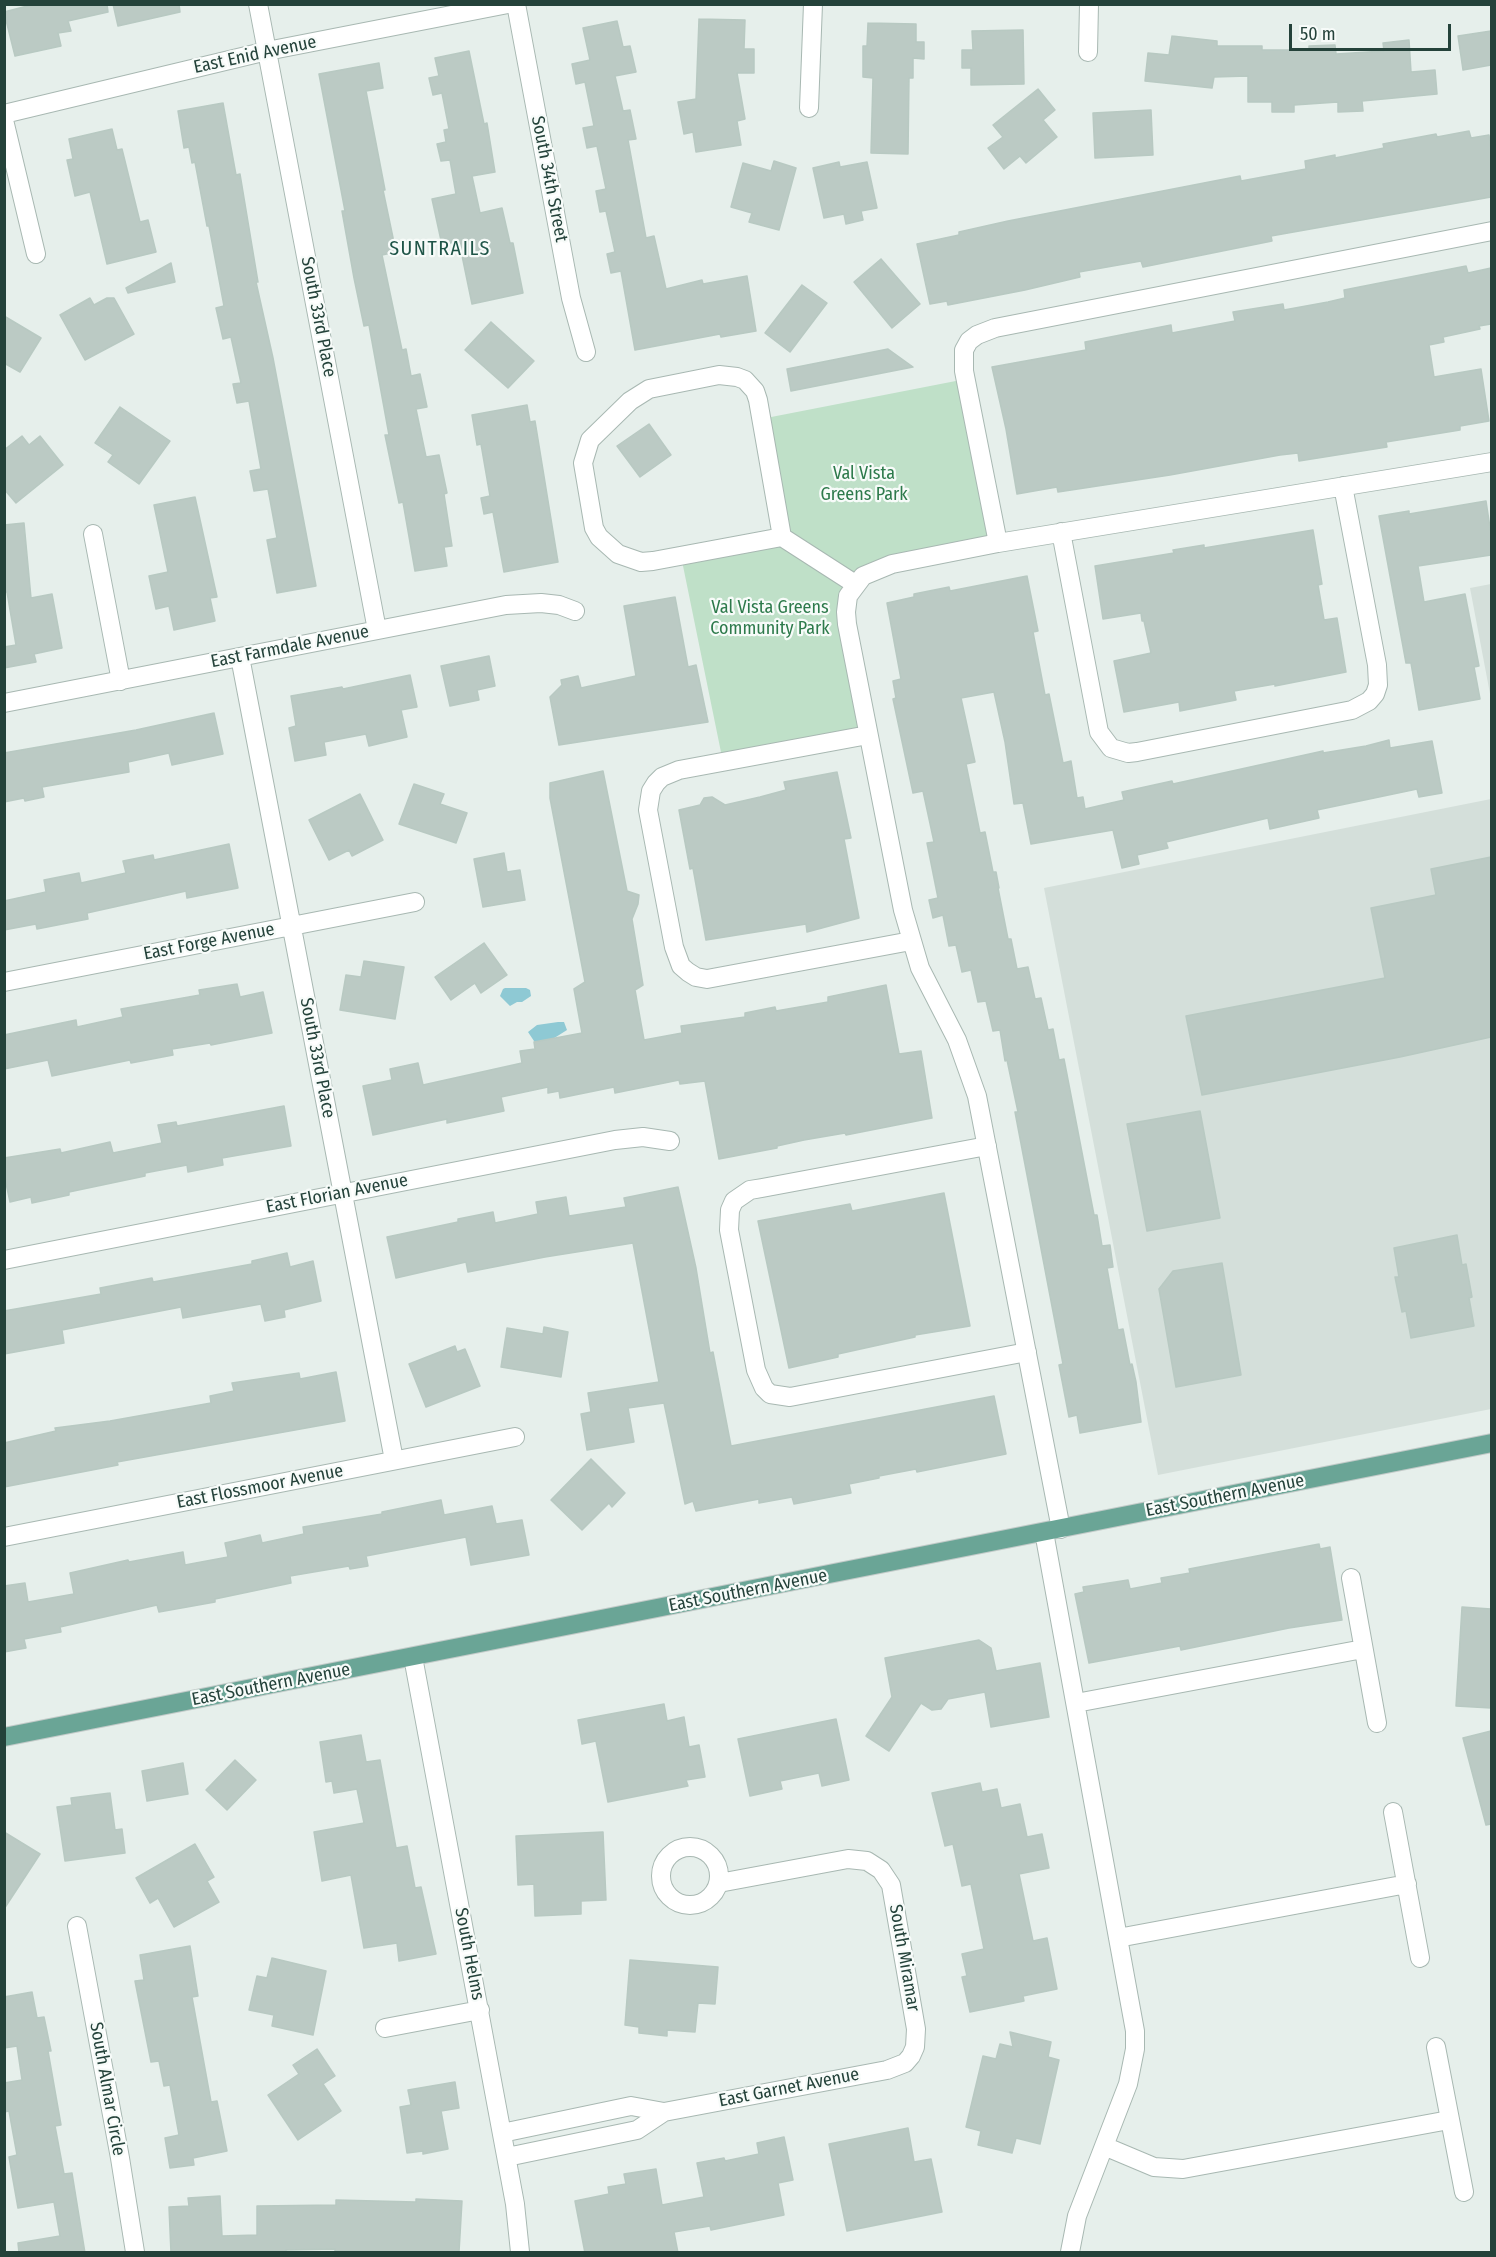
<!DOCTYPE html>
<style>
body{margin:0}
#map{position:relative;width:1496px;height:2257px;overflow:hidden;background:#e6efeb;font-family:"Fira Sans Condensed",sans-serif}
canvas{display:block}
.frame{position:absolute;inset:0;border:6px solid #24423a;pointer-events:none}
.scale{position:absolute;left:1289px;top:24px;width:162px;height:27px;box-sizing:border-box;border:3px solid #24423a;border-top:0;padding-left:8px;font-size:18px;line-height:21px;white-space:nowrap;color:#24423a;-webkit-text-stroke:4px #f7fbf9;paint-order:stroke}
</style>
<div id="map">
<canvas width="1496" height="2257"></canvas>
<div class="frame"></div>
<div class="scale">50 m</div>
</div>
<script>
const c = document.querySelector('canvas').getContext('2d');
c.lineJoin = 'round';
function fillPath(path, color) {
  c.fillStyle = color;
  c.fill(path, 'evenodd');
}
function poly(rows) {
  const path = new Path2D();
  for (const r of rows) {
    if (r.length === 3) {
      path.moveTo(r[0] + r[2], r[1]);
      path.arc(r[0], r[1], r[2], 0, 2 * Math.PI);
      continue;
    }
    path.moveTo(r[0], r[1]);
    for (let i = 2; i < r.length; i += 2) path.lineTo(r[i], r[i + 1]);
  }
  return path;
}
function trace(path, color, width, dash) {
  c.strokeStyle = color;
  c.lineWidth = width;
  c.lineCap = dash ? 'butt' : 'round';
  c.setLineDash(dash || []);
  c.stroke(path);
}
function write(font, color, halo, rows, align = 'center') {
  c.font = font + ' "Fira Sans Condensed",sans-serif';
  c.lineWidth = 4.5;
  c.setLineDash([]);
  c.textBaseline = 'middle';
  c.strokeStyle = halo;
  c.fillStyle = color;
  for (const [text, x, y, turn = 0] of rows) {
    c.save();
    c.translate(x, y);
    c.rotate((+turn || 0) * Math.PI / 180);
    c.textAlign = isNaN(turn) ? turn : align;
    if (halo) c.strokeText(text, 0, 0);
    c.fillText(text, 0, 0);
    c.restore();
  }
}
fillPath(poly([
 [1491,584,1492,584,1491,699,1470,588],
 [1491,799,1491,1409,1158,1475,1044,888]
]), '#d4dfda');
fillPath(poly([
 [966,379,998,543,892,564,848,596,868,735,723,762,681,556,782,537,761,419]
]), '#bfe0c8');
fillPath(poly([
 [505,988,526,988,530,990,531,996,522,1002,517,1002,510,1006,500,996,503,989],
 [558,1022,564,1022,567,1030,548,1042,536,1044,528,1032,537,1025]
]), '#8ec9d4');
const building = poly([
 [35,4,107,4,108,12,68,21,71,31,58,33,61,46,15,56,4,12,35,4],
 [113,4,179,4,180,12,118,26,113,4],
 [699,19,745,20,744,49,754,49,754,73,737,73,745,119,737,121,741,145,696,152,693,132,684,134,678,102,696,99,699,19],
 [617,21,623,47,630,46,636,72,615,76,623,111,630,110,636,139,628,140,646,238,654,236,666,289,702,280,703,284,747,276,756,331,721,337,720,334,635,350,621,271,611,273,607,254,615,252,606,211,600,212,596,191,606,189,597,146,587,148,583,128,594,126,585,82,576,84,572,64,590,60,583,28,617,21],
 [868,23,916,24,916,42,924,42,924,59,913,58,913,78,909,78,908,154,871,153,873,78,863,77,863,46,867,46,868,23],
 [1023,30,1024,84,971,85,971,68,962,68,962,50,973,50,972,31,1023,30],
 [1491,31,1491,65,1463,70,1458,36,1491,31],
 [1172,36,1217,41,1217,46,1262,46,1262,50,1309,50,1309,46,1335,45,1336,54,1384,51,1383,43,1409,40,1411,72,1435,70,1437,94,1362,101,1363,111,1338,112,1338,102,1294,105,1294,112,1272,112,1272,102,1248,102,1248,76,1214,77,1212,88,1145,81,1148,53,1169,55,1172,36],
 [469,51,484,124,487,123,495,172,472,176,480,213,502,208,510,243,513,243,523,293,472,304,459,241,442,245,432,199,456,194,450,160,441,161,437,144,446,142,444,130,449,129,442,93,433,95,429,78,439,76,435,58,469,51],
 [379,63,383,88,366,91,385,190,383,190,396,252,382,255,402,350,406,349,411,376,420,374,427,407,416,409,426,457,439,455,447,493,444,494,452,546,444,547,447,566,415,571,403,502,399,503,385,435,389,435,369,325,364,326,354,278,342,211,345,211,319,74,379,63],
 [1038,89,1055,110,1043,120,1057,137,1026,163,1020,156,1004,169,988,148,1003,137,993,125,1038,89],
 [223,103,236,175,240,174,258,282,256,282,273,358,316,586,277,593,267,540,277,538,268,489,254,491,250,471,261,469,249,401,237,403,233,384,241,383,231,337,223,339,216,308,224,306,209,226,207,226,195,162,192,163,189,147,184,148,178,111,223,103],
 [1151,110,1153,155,1095,158,1093,113,1151,110],
 [112,129,117,150,122,149,140,222,148,220,156,252,107,264,90,192,75,196,67,160,73,159,69,139,112,129],
 [1469,131,1471,138,1489,135,1491,149,1491,197,1271,236,1272,241,1143,267,1141,261,1079,272,1080,277,1025,290,948,305,947,301,930,304,917,244,959,235,959,232,1008,221,1240,176,1241,181,1306,169,1305,161,1335,155,1335,158,1384,148,1383,144,1436,134,1437,137,1469,131],
 [774,161,796,168,779,230,749,222,752,213,731,207,743,163,771,171,774,161],
 [839,162,840,167,867,162,877,208,861,211,863,220,846,224,844,214,824,218,813,168,839,162],
 [881,259,920,304,892,328,854,282,881,259],
 [171,263,175,282,128,293,126,288,171,263],
 [1466,266,1468,273,1491,268,1491,324,1479,326,1480,329,1443,337,1444,342,1429,345,1434,377,1481,369,1489,421,1460,426,1460,430,1386,442,1387,447,1299,461,1298,453,1280,455,1170,475,1058,492,1057,487,1017,494,1006,429,992,367,1086,350,1085,342,1171,325,1172,333,1235,321,1233,312,1283,304,1284,310,1328,302,1345,298,1344,290,1466,266],
 [802,285,827,303,790,352,765,333,802,285],
 [90,298,94,305,107,298,114,298,134,334,85,360,60,315,90,298],
 [4,316,41,338,20,372,4,363,4,316],
 [491,322,534,361,508,388,465,350,491,322],
 [888,349,913,367,791,391,787,369,888,349],
 [527,405,530,422,535,421,558,562,504,572,493,512,484,514,481,498,490,496,481,444,477,445,472,415,527,405],
 [120,407,170,441,139,484,108,462,113,455,95,443,120,407],
 [649,424,671,455,640,477,617,446,649,424],
 [22,436,29,445,40,436,63,465,16,503,4,489,4,450,22,436],
 [195,497,217,597,210,598,215,621,174,630,169,606,156,609,149,576,168,572,154,505,195,497],
 [1486,501,1491,534,1491,555,1418,566,1424,602,1465,594,1479,666,1474,667,1480,699,1419,710,1411,663,1406,663,1379,516,1409,511,1409,514,1486,501],
 [24,523,31,598,52,594,62,648,34,654,36,662,4,668,4,647,16,645,7,592,4,592,4,525,24,523],
 [1313,530,1322,584,1318,585,1324,620,1337,618,1346,672,1275,686,1275,684,1234,691,1236,700,1180,711,1179,702,1124,712,1114,661,1151,653,1144,621,1142,621,1141,613,1103,619,1095,566,1174,553,1173,550,1204,545,1204,548,1313,530],
 [1027,576,1038,631,1033,632,1045,695,1049,694,1063,763,1071,761,1077,798,1083,797,1085,809,1124,800,1122,792,1172,781,1173,784,1323,751,1323,753,1366,746,1389,740,1390,748,1432,741,1442,793,1419,797,1417,789,1317,810,1319,818,1270,829,1268,818,1166,842,1168,848,1137,855,1139,864,1122,868,1113,830,1031,844,1023,803,1014,804,1005,742,994,692,961,698,975,762,966,764,980,833,985,832,993,872,996,872,999,888,998,888,1008,939,1011,939,1017,969,1028,967,1035,999,1041,998,1048,1030,1053,1029,1059,1060,1064,1059,1094,1215,1097,1215,1102,1246,1110,1245,1113,1267,1107,1268,1118,1330,1123,1329,1130,1365,1132,1364,1136,1382,1141,1422,1080,1433,1077,1415,1069,1417,1059,1365,1063,1364,1015,1112,1018,1112,1007,1060,1005,1061,1000,1030,993,1031,986,1001,978,1002,971,970,962,972,956,945,949,946,943,915,933,918,929,900,938,898,927,843,934,842,923,791,913,793,893,699,896,698,893,681,901,679,887,603,914,597,914,594,949,587,950,591,1027,576],
 [675,597,688,667,696,665,708,722,559,745,550,697,562,685,561,680,578,676,581,688,636,676,624,606,675,597],
 [489,656,495,686,477,690,479,700,450,706,441,666,489,656],
 [410,675,417,707,401,710,407,737,369,746,366,734,324,742,326,755,295,761,289,728,296,726,291,696,342,687,343,689,410,675],
 [214,713,223,754,172,765,169,753,128,762,129,772,42,787,44,797,25,801,24,798,4,802,4,753,136,730,214,713],
 [603,771,627,891,639,895,638,904,632,919,643,985,635,990,644,1040,682,1033,681,1026,745,1017,745,1013,775,1007,776,1011,828,1002,828,997,886,985,899,1054,921,1051,932,1118,846,1135,845,1133,804,1140,777,1146,777,1148,719,1159,705,1081,680,1084,679,1080,615,1093,614,1087,560,1098,559,1091,548,1093,548,1087,501,1097,504,1111,447,1123,447,1119,373,1135,363,1086,392,1080,390,1069,418,1063,423,1085,522,1063,520,1051,535,1049,534,1042,582,1033,574,989,585,982,550,798,550,783,603,771],
 [837,772,851,838,844,839,859,918,807,932,806,924,706,940,693,868,690,869,679,810,700,805,704,798,712,797,725,805,760,797,786,790,784,782,837,772],
 [414,784,444,794,440,804,467,813,456,843,399,824,414,784],
 [360,794,383,840,352,856,349,850,329,860,309,820,360,794],
 [229,844,238,888,187,898,186,891,87,913,88,919,37,929,36,924,4,930,4,901,46,892,44,880,79,873,81,883,126,873,123,861,153,855,154,860,229,844],
 [504,853,507,872,520,870,525,900,483,907,474,859,504,853],
 [1491,857,1491,1037,1400,1057,1202,1095,1186,1016,1385,978,1371,908,1436,895,1431,869,1491,857],
 [484,943,507,975,481,993,475,983,451,1000,435,977,484,943],
 [364,961,404,967,395,1019,340,1010,346,975,361,977,364,961],
 [237,984,240,997,263,992,272,1033,211,1045,210,1043,172,1049,173,1055,131,1063,130,1060,52,1076,48,1060,4,1069,4,1035,76,1020,77,1027,123,1017,121,1009,200,995,199,990,237,984],
 [284,1106,291,1146,222,1158,223,1165,188,1172,187,1165,145,1173,145,1176,69,1192,69,1195,32,1203,31,1197,10,1202,4,1174,4,1158,60,1149,61,1153,110,1142,113,1153,162,1143,158,1125,176,1122,177,1126,284,1106],
 [1200,1111,1220,1218,1147,1231,1127,1124,1200,1111],
 [678,1187,696,1268,710,1353,713,1352,731,1446,994,1396,1006,1454,917,1472,916,1469,879,1476,879,1478,849,1484,851,1493,794,1504,792,1497,759,1503,759,1499,696,1511,693,1501,685,1504,664,1403,628,1408,634,1442,587,1450,581,1414,591,1412,588,1393,659,1382,633,1243,545,1257,468,1272,466,1262,396,1278,387,1237,458,1222,458,1219,493,1212,495,1223,538,1214,536,1202,566,1197,569,1216,626,1207,624,1198,678,1187],
 [944,1193,970,1326,915,1335,915,1337,838,1354,838,1357,789,1368,758,1221,850,1204,852,1211,944,1193],
 [1457,1235,1462,1265,1466,1264,1472,1297,1469,1298,1474,1326,1411,1338,1406,1311,1402,1312,1395,1277,1399,1277,1394,1248,1457,1235],
 [287,1253,290,1267,313,1261,321,1301,284,1310,285,1317,265,1321,261,1304,183,1318,181,1307,62,1330,64,1343,4,1354,4,1311,101,1294,100,1288,152,1278,153,1282,252,1264,252,1261,287,1253],
 [1222,1263,1241,1375,1176,1387,1159,1289,1173,1271,1222,1263],
 [544,1327,568,1332,561,1377,501,1367,507,1328,543,1334,544,1327],
 [455,1346,457,1352,465,1349,480,1386,426,1407,409,1364,455,1346],
 [336,1372,345,1421,117,1462,118,1465,4,1487,4,1443,56,1431,55,1428,110,1421,211,1403,210,1396,234,1391,232,1383,299,1373,300,1379,336,1372],
 [591,1459,625,1493,612,1507,609,1503,582,1530,551,1500,591,1459],
 [441,1500,444,1515,492,1506,496,1524,522,1520,529,1555,471,1565,466,1537,366,1556,368,1566,350,1569,349,1566,290,1576,291,1583,215,1599,215,1602,159,1612,157,1605,60,1627,61,1632,24,1639,26,1648,4,1652,4,1586,25,1583,28,1602,74,1594,70,1573,128,1560,129,1562,183,1552,185,1565,228,1557,225,1543,260,1535,262,1543,304,1534,303,1527,382,1514,382,1512,441,1500],
 [1319,1544,1320,1549,1330,1547,1342,1620,1289,1628,1181,1650,1180,1646,1089,1663,1075,1594,1084,1592,1083,1587,1128,1580,1130,1589,1162,1583,1161,1578,1190,1573,1189,1569,1319,1544],
 [1462,1607,1491,1609,1491,1708,1456,1706,1462,1607],
 [979,1640,991,1648,996,1671,1040,1663,1049,1717,991,1727,985,1692,948,1699,941,1709,932,1710,921,1703,889,1751,866,1736,892,1697,885,1658,979,1640],
 [664,1704,667,1721,684,1717,689,1747,699,1745,705,1777,686,1780,688,1786,608,1802,596,1741,582,1744,578,1720,664,1704],
 [836,1719,849,1780,822,1786,819,1773,780,1781,782,1789,750,1796,738,1739,836,1719],
 [1491,1731,1491,1824,1486,1825,1463,1738,1491,1731],
 [361,1735,366,1762,380,1760,396,1848,407,1846,415,1888,421,1887,436,1954,399,1961,397,1943,364,1948,351,1875,322,1881,314,1832,364,1823,357,1789,334,1793,332,1781,326,1782,320,1742,361,1735],
 [235,1760,256,1780,227,1810,206,1790,235,1760],
 [183,1763,188,1794,147,1801,142,1771,183,1763],
 [980,1783,982,1792,997,1789,1001,1808,1020,1804,1027,1837,1042,1834,1049,1868,1019,1874,1033,1941,1047,1938,1057,1989,1023,1996,1024,2001,970,2012,962,1977,967,1976,962,1954,984,1949,971,1884,962,1886,953,1844,945,1846,932,1793,980,1783],
 [110,1793,115,1830,122,1829,125,1853,65,1861,57,1807,72,1805,71,1798,110,1793],
 [4,1832,40,1854,4,1909,4,1832],
 [603,1832,606,1900,581,1901,581,1914,535,1916,534,1884,518,1885,516,1836,603,1832],
 [195,1844,214,1877,207,1881,219,1902,174,1927,158,1898,150,1903,136,1878,195,1844],
 [190,1946,198,1996,192,1997,211,2102,217,2101,227,2151,193,2158,194,2165,170,2168,165,2138,179,2135,170,2085,164,2086,159,2061,151,2062,135,1981,144,1980,140,1955,190,1946],
 [272,1958,326,1971,313,2035,272,2026,274,2015,249,2010,257,1976,267,1978,272,1958],
 [630,1960,718,1967,715,2004,698,2003,695,2032,667,2030,667,2036,639,2033,639,2027,625,2025,630,1960],
 [32,1992,37,2018,44,2017,51,2051,48,2051,61,2125,55,2126,64,2174,72,2173,85,2253,19,2253,18,2243,60,2236,54,2202,18,2208,9,2157,17,2155,9,2111,4,2112,4,2083,22,2080,17,2046,4,2048,4,1997,32,1992],
 [1010,2032,1051,2042,1048,2057,1059,2060,1040,2144,1016,2138,1012,2153,978,2145,981,2131,966,2127,983,2056,996,2059,1000,2044,1013,2047,1010,2032],
 [317,2049,335,2076,323,2084,341,2111,298,2140,268,2095,299,2074,293,2065,317,2049],
 [455,2082,459,2108,441,2111,448,2149,423,2154,423,2151,407,2153,400,2107,411,2105,408,2090,455,2082],
 [908,2128,914,2162,931,2159,942,2212,847,2231,829,2144,908,2128],
 [784,2137,793,2180,778,2183,784,2215,711,2230,710,2226,674,2232,678,2253,585,2253,575,2201,609,2194,608,2187,626,2184,624,2174,656,2169,662,2205,704,2197,697,2163,724,2158,725,2161,759,2154,757,2143,784,2137],
 [220,2196,222,2236,257,2235,257,2206,336,2205,336,2200,416,2202,416,2199,462,2201,459,2252,335,2253,335,2249,286,2250,286,2253,171,2253,169,2207,189,2206,188,2198,220,2196]
]);
fillPath(building, '#bbcac4');
trace(building, '#b8c9c2', 1.5);
const minor = poly([
 [258,4,377,630],
 [516,4,571,298,586,352],
 [1088,52,1089,4],
 [809,108,813,4],
 [4,114,267,51,508,4],
 [4,120,36,254],
 [1061,532,1099,732,1111,748,1128,753,1137,752,1352,710,1369,701,1375,694,1378,685,1377,665,1343,486],
 [93,534,121,681],
 [782,537,758,400,755,391,745,380,737,377,719,375,649,389,630,401,590,440,583,463,594,528,599,537,618,554,641,562,653,561,782,537,855,584],
 [998,543,964,371,964,350,969,341,977,335,995,328,1492,231],
 [240,657,394,1460],
 [4,703,506,605,541,603,559,605,575,611],
 [868,735,679,770,662,777,656,783,651,791,648,810,674,947,681,966,688,972,696,977,707,979,911,941],
 [4,982,415,902],
 [987,1146,762,1188,750,1190,734,1201,730,1210,729,1230,756,1370,764,1388,770,1394,790,1397,1027,1352],
 [4,1260,615,1140,643,1137,670,1141],
 [1061,1529,977,1096,957,1040,920,968,903,910,847,624,846,612,848,596,863,576,892,564,998,543,1492,462],
 [1044,1532,1135,2031,1135,2049,1128,2084,1077,2216,1070,2252],
 [4,1537,515,1437],
 [1351,1578,1377,1723],
 [413,1657,515,2204,520,2252],
 [1076,1703,1363,1649],
 [1393,1812,1420,1958],
 [690,1876,29],
 [77,1926,120,2158,135,2252],
 [1118,1938,1407,1884],
 [385,2028,480,2010],
 [1436,2047,1464,2192],
 [502,2133,631,2106,664,2112,887,2070,905,2063,911,2056,915,2047,916,2029,891,1885,881,1870,867,1861,848,1859,719,1883],
 [1104,2146,1154,2167,1183,2169,1449,2120],
 [507,2157,637,2130,664,2112]
]);
const major = poly([
 [4,1737,1492,1443]
]);
trace(minor, '#a8b8b2', 20);
trace(major, '#c2cac8', 20);
trace(minor, '#fff', 18);
trace(major, '#6aa596', 18);
write('18px', '#24423a', '#f7fbf9', [
 ["East Enid Avenue",255,55,-12],
 ["South 34th Street",549,179,79],
 ["South 33rd Place",318,317,79],
 ["East Farmdale Avenue",290,647,-11],
 ["East Forge Avenue",209,942,-11],
 ["South 33rd Place",317,1058,79],
 ["East Florian Avenue",337,1194,-11],
 ["East Flossmoor Avenue",260,1487,-11],
 ["East Southern Avenue",1225,1496,-11],
 ["East Southern Avenue",748,1591,-11],
 ["East Southern Avenue",271,1685,-11],
 ["South Helms",469,1954,79],
 ["South Miramar",904,1958,80],
 ["East Garnet Avenue",789,2088,-11],
 ["South Almar Circle",107,2089,80]
]);
write('18px', '#2d7a4b', '#f7fbf9', [
 ["Val Vista",864,474],
 ["Greens Park",864,495],
 ["Val Vista Greens",770,608],
 ["Community Park",770,629]
]);
c.letterSpacing = '1.5px';
write('20px', '#1f5548', '#f7fbf9', [
 ["SUNTRAILS",440,249]
]);
c.letterSpacing = '0px';
</script>
